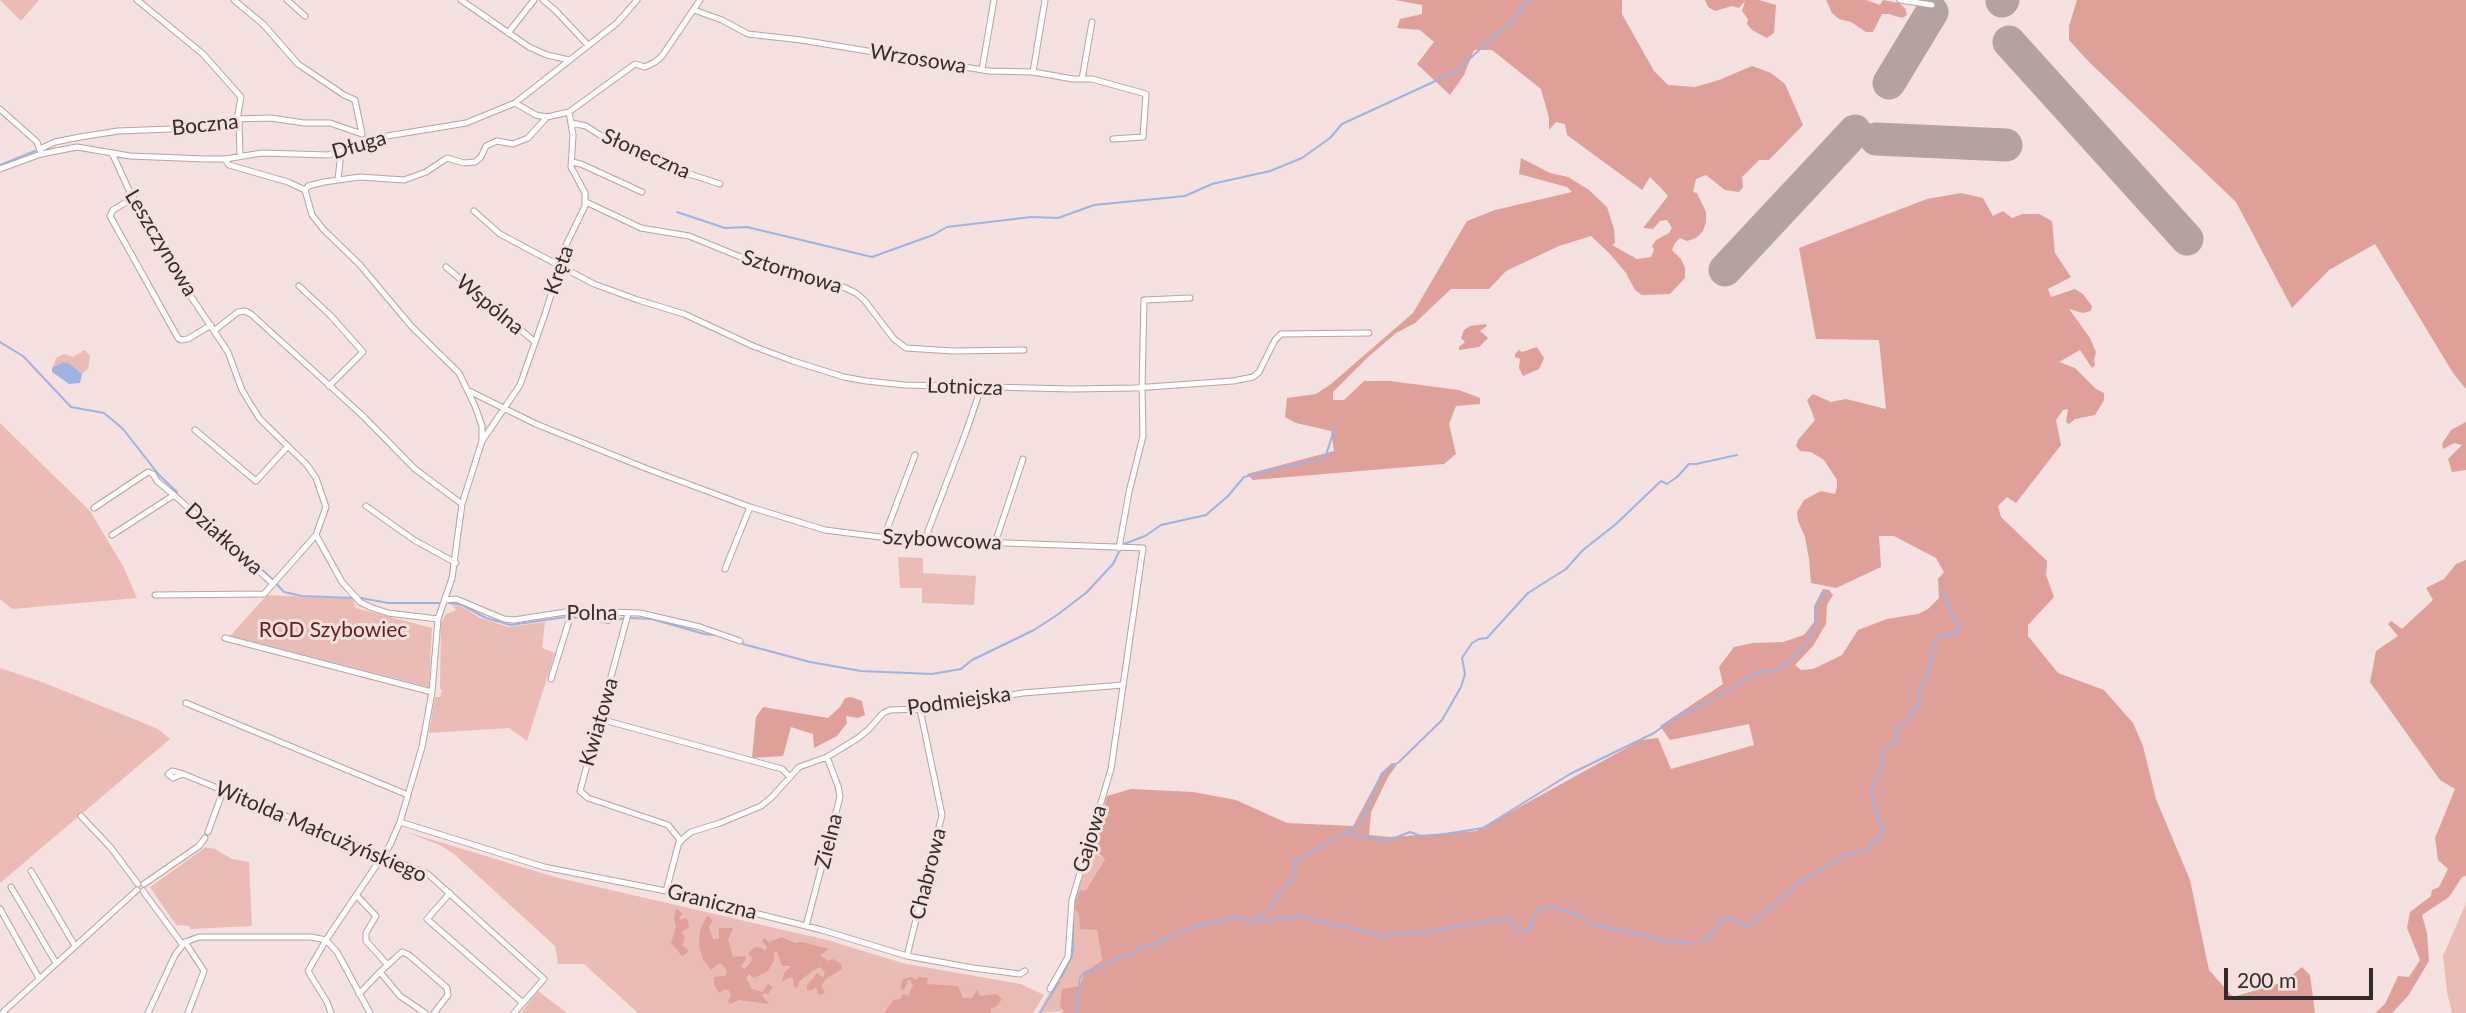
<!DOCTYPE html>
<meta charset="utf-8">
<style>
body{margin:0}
#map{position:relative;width:2466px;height:1013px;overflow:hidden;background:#f5e1df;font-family:Lato,sans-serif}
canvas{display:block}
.scale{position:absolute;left:2224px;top:968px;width:149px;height:32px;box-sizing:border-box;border:4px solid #342c2b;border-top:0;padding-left:9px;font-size:21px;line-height:24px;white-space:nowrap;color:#342c2b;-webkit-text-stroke:5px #f5e1df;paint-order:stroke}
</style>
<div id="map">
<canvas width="2466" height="1013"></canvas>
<div class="scale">200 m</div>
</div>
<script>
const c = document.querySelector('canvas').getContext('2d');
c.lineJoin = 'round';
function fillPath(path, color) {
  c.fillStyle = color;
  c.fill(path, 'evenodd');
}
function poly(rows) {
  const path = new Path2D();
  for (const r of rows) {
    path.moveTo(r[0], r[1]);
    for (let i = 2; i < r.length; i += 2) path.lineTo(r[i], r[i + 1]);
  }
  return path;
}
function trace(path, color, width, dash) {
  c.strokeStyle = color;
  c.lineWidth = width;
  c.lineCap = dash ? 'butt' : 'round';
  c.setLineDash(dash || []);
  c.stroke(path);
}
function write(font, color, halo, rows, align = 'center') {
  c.font = font + ' Lato,sans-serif';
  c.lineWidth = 6;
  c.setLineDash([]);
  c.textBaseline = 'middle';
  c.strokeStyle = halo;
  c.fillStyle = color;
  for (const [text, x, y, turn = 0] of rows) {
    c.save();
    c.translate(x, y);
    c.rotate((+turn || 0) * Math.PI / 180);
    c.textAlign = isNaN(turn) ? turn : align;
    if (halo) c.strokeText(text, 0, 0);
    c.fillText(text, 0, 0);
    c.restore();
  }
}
fillPath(poly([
 [0,0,39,0,21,21],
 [85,350,90,356,88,369,82,374,70,364,52,368,57,357,64,354,73,357],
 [0,423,90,511,123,566,137,598,12,609,0,599],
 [898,557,923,558,923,573,976,576,974,605,922,603,922,588,900,588],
 [267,595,353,599,356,608,432,628,429,687,230,636],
 [452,605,462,607,480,618,509,627,545,622,542,648,555,653,527,741,509,728,429,733,435,697,440,697,442,690,440,689,441,623,446,614,456,610],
 [0,668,42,682,146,724,158,729,170,739,0,883],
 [403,831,555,877,827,940,906,964,1021,984,1044,995,1033,1013,638,1013,584,964,558,964,555,946,454,854,440,845],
 [206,847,215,849,232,859,249,862,252,926,190,929,189,926,176,925,150,887],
 [1089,850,1105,859,1086,890,1079,913,1091,930,1097,929,1102,960,1085,972,1064,1011,1038,1013,1070,957,1076,893],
 [2466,903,2466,1013,2452,1013,2447,992,2443,956],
 [538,991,567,1013,521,1013]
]), '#ebbcb6');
fillPath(poly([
 [1395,0,1622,0,1622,14,1654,71,1668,85,1695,87,1719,80,1752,66,1771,73,1785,84,1803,125,1769,160,1759,160,1742,177,1743,187,1739,192,1725,190,1706,175,1696,179,1693,192,1697,193,1706,212,1706,222,1703,231,1696,238,1687,241,1680,238,1675,243,1672,250,1681,259,1685,268,1685,278,1670,294,1642,295,1635,290,1626,273,1610,254,1591,236,1559,246,1506,271,1489,289,1451,289,1415,323,1396,333,1367,358,1333,392,1333,400,1344,400,1364,381,1390,381,1459,390,1480,398,1480,404,1456,406,1449,424,1456,454,1444,464,1253,480,1247,474,1334,451,1331,431,1296,423,1285,417,1287,398,1316,394,1331,384,1413,313,1467,221,1495,210,1572,192,1567,187,1519,174,1521,158,1550,173,1568,177,1589,190,1607,207,1614,229,1615,243,1612,245,1637,259,1651,257,1654,250,1652,246,1656,240,1669,233,1672,228,1667,220,1660,221,1653,229,1643,228,1668,196,1661,188,1650,177,1642,190,1567,135,1565,124,1556,122,1549,130,1549,118,1541,89,1492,50,1474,50,1464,75,1450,95,1417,64,1434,42,1420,30,1397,28,1400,19,1422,14,1422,5],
 [1705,0,1759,0,1776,5,1774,33,1767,38,1752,30,1747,24,1748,19,1742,11,1745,1,1739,8,1732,6,1715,11,1708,7],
 [1826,0,1866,0,1880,5,1883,0,1899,3,1905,8,1907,15,1902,18,1889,14,1882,14,1873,32,1866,32,1851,22,1839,19,1832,13],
 [2077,0,2466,0,2466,389,2453,373,2375,244,2329,270,2292,308,2236,202,2088,61,2069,40,2069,26],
 [1961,193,1983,198,1993,216,2003,211,2012,218,2023,214,2039,214,2052,221,2055,253,2071,277,2048,289,2051,297,2075,289,2083,294,2092,306,2091,311,2083,313,2069,309,2090,338,2096,352,2094,360,2095,365,2092,368,2080,350,2059,362,2075,368,2096,389,2104,393,2104,400,2095,415,2075,419,2069,424,2066,422,2068,409,2063,410,2056,420,2061,445,2016,503,2007,497,1998,506,2001,517,2047,561,2046,575,2054,597,2028,625,2028,636,2058,673,2104,690,2133,723,2143,746,2156,799,2190,880,2209,970,2233,997,2284,982,2302,967,2310,975,2315,1013,1060,1013,1064,1011,1060,1006,1062,989,1079,986,1085,972,1102,960,1097,930,1080,929,1079,913,1075,910,1079,891,1086,890,1105,859,1092,848,1107,796,1131,789,1193,792,1236,800,1287,823,1353,826,1382,772,1392,763,1398,763,1388,777,1371,812,1369,835,1390,837,1476,831,1641,740,1658,738,1671,769,1754,745,1749,724,1670,740,1660,726,1723,684,1719,667,1734,647,1753,643,1783,642,1804,635,1814,622,1814,606,1823,589,1829,590,1833,595,1827,605,1826,624,1813,646,1795,665,1801,670,1813,669,1842,655,1858,630,1887,619,1918,614,1928,609,1939,598,1938,579,1944,572,1936,558,1894,536,1879,536,1881,567,1836,588,1811,583,1809,559,1805,537,1798,521,1797,512,1804,500,1821,491,1835,494,1837,487,1837,480,1824,460,1811,452,1800,451,1796,446,1798,440,1815,420,1807,400,1813,394,1831,402,1846,399,1886,409,1879,340,1816,339,1799,248,1927,199],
 [1486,324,1487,326,1480,331,1488,338,1479,347,1459,350,1459,347,1465,342,1461,338,1464,330,1470,326],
 [1537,347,1544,358,1542,363,1539,369,1523,376,1519,368,1520,359,1515,357,1515,354,1519,350,1522,352],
 [2466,422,2466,470,2452,472,2448,459,2462,445,2454,443,2443,449,2442,444,2451,430],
 [2466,560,2466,876,2462,877,2449,897,2422,915,2427,933,2429,961,2408,996,2392,1013,2375,1013,2385,1004,2398,976,2409,977,2420,960,2407,928,2410,912,2431,896,2432,890,2439,887,2448,869,2438,860,2435,838,2455,789,2440,780,2370,682,2376,651,2398,636,2388,624,2391,621,2402,629,2433,600,2426,588,2444,579,2456,564],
 [851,697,862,701,865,715,858,718,846,716,847,723,837,736,814,748,813,734,791,727,783,756,752,758,756,717,763,707,828,718,840,707,845,698],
 [676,909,683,914,679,917,681,920,685,918,688,921,689,927,682,932,685,938,682,945,688,950,687,953,682,956,671,943,676,927,674,918],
 [707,916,713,920,709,927,713,939,719,939,719,928,733,928,728,940,733,957,745,956,746,959,741,966,744,969,751,962,752,958,748,953,755,947,762,948,765,951,767,947,762,941,764,938,769,942,782,937,795,943,802,942,829,949,820,955,828,961,833,959,841,964,842,969,826,979,821,986,825,993,819,995,816,987,810,991,807,990,807,985,817,973,823,978,825,972,820,967,812,971,799,982,798,988,793,986,794,980,791,977,782,982,784,973,791,966,782,966,777,952,774,952,774,960,768,971,754,978,749,974,746,978,752,989,762,992,768,984,773,987,768,994,765,993,762,995,769,1004,739,1000,730,1004,728,1001,731,994,729,991,725,989,719,993,714,984,714,977,726,976,727,971,722,964,718,964,711,970,703,959,699,946,700,930],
 [911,977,916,980,918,977,928,978,927,984,958,986,963,998,972,998,977,990,980,996,997,994,1002,999,997,1006,991,1009,991,1013,998,1013,884,1013,894,1000,900,999,903,994,908,996,913,985,910,980,908,980,904,990,900,988,903,979]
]), '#dea099');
fillPath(poly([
 [63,362,70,364,82,374,80,383,69,384,52,372,52,368]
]), '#9db3e4');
trace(poly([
 [0,165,35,151],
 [677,212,725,228,747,227,872,257,933,235,947,227,1031,217,1058,218,1094,205,1185,196,1212,184,1270,171,1302,158,1330,138,1342,124,1455,72,1506,26,1529,0],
 [0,342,23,356,71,407,104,413,115,422,123,429,159,475,177,492],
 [191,503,272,579,284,592,302,596,352,598],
 [1124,544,1145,536,1161,525,1206,515,1228,496,1244,477,1325,458,1335,427],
 [361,598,388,603,439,603],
 [449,603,462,605,486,618,511,625,566,617],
 [572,617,608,623,624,618],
 [630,618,652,619,704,634,715,635],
 [743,644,810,662,861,671,932,674,961,669,972,660,1034,630,1057,615,1086,593,1113,564,1120,550],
 [1346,834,1387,841,1410,832,1421,836,1432,836,1483,828,1570,774,1654,733,1678,716,1693,711,1755,673,1779,669,1800,651,1808,640,1815,626,1817,605,1825,591],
 [1074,906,1077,893],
 [1256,920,1267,922,1276,920,1279,916,1288,920,1298,916,1380,935,1385,938,1392,934,1419,933,1508,918,1518,933,1531,930,1531,920,1538,909,1554,907,1578,915,1591,924,1671,942,1693,943],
 [1073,922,1073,943],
 [1701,942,1708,939,1719,922,1725,919,1730,918,1747,927,1800,882,1847,854,1867,851,1874,840,1881,837,1883,827,1877,816,1871,791,1874,778,1880,773,1881,756,1884,750,1897,741,1897,730,1917,707,1920,688,1930,666,1935,640,1938,637,1954,635,1959,628,1942,591],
 [1061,978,1072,956,1073,945],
 [1076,1010,1080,978,1085,972,1113,962,1120,956,1132,955,1139,948,1152,945,1183,930,1191,929,1194,924,1197,927,1210,921,1220,923,1227,917,1242,918,1251,923,1265,912,1293,877,1296,860,1360,824,1382,773,1399,762,1442,720,1461,687,1465,674,1462,658,1472,643,1479,639,1487,638,1528,593,1566,569,1583,550,1616,524,1661,481,1667,484,1677,477,1689,464,1696,464,1737,455],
 [1076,1012,1076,1013],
 [1040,1013,1059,982]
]), '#9db3e4', 2);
trace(poly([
 [2002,1,2003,0],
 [2009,42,2187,239],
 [1889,83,1932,12],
 [1876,139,2006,145],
 [1725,270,1855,131]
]), '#b2a2a0', 33);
const minor = poly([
 [137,0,203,54,234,89,241,97,237,120],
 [234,0,263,24,298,64,344,95,355,100,362,134],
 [287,0,305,16],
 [461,0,529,47,547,55,569,60],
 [543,0,555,10,588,45],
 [1900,0,1932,5],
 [694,10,722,20,748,34,801,40,989,71,1033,72,1073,79,1092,79,1146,94,1143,137,1113,139],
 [508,33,534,0],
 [982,69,994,0],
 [1033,72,1045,0],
 [1082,79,1092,22],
 [515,103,536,115,547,117,569,112,635,64,645,67,655,62,662,56,700,0],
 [0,109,37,142,40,151],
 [239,120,240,156],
 [572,123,586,126,609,141,665,166,720,184],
 [40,149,55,142,80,137,118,131,197,128,234,119,271,118,304,123,330,123,362,134],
 [112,153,128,188,178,277,228,352,242,390,251,405,260,419,307,465,316,478,326,507,316,535,342,582,360,602,370,607,388,613,438,619],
 [225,159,229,165,288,182,305,190],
 [572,162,581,164,642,192],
 [0,169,41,154,77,147,130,156,205,159,225,159,262,153,328,155,387,136,466,123,515,103,617,23,637,0],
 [338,180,341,152],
 [305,190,312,215,323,229,360,265,412,327,459,373,475,406,482,426,482,441,462,504,452,578,438,619,432,692,422,747,400,822,390,845,326,940,308,971,327,1002,331,1013],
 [305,190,308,186,324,182,360,177,404,180,426,172,447,158,464,163,475,162,481,157,486,146,497,141,513,144,528,138,547,117],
 [133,198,113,210,110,216,178,338,181,340,188,339,211,325],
 [586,202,641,228,689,236,763,266,819,278,841,286,856,293,865,301,894,339,906,348,953,351,1024,350],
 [474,211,500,234,594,284,638,300,684,314,753,346,793,361,844,377,866,381,905,385,1072,389,1134,388,1233,381,1253,377,1259,372,1275,340,1281,334,1369,333],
 [446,267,535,342],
 [299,286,331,316,363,352,329,386],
 [215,330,238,312,245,311,251,314,363,416,415,469,462,504],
 [469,391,536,424,645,468,750,507,825,530,896,539,1143,548,1111,769,1072,900,1068,957,1050,989],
 [195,430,256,481,288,446],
 [482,441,520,385,546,311,566,245,585,206,585,193,571,167,573,135,569,112],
 [366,506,414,540,456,563],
 [94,508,148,472,153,474,157,481,174,495],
 [112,535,174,495,272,583],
 [884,537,915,455],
 [927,540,928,531,966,432,981,388],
 [995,543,1023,459],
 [1119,548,1129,492,1143,436,1142,388,1144,300,1190,298],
 [725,569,750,507],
 [155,595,264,594,316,535],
 [445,600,456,599,504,619,514,620,572,611,640,613,700,627,740,641],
 [628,614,580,791,588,798,668,825,681,841],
 [225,638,432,692],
 [551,679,572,611],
 [186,703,408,795],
 [600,719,782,769,790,777],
 [183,774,173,778,168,774,172,771,183,774,428,874,544,979,514,1013],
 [81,816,111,848,138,884],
 [400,822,544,867,666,891,822,930,907,956,973,968,1020,974,1025,971],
 [208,832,223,791],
 [31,871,75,946],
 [144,884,199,846,205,838],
 [11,887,56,963],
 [143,891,182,944],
 [666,891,679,842,691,832,720,823,761,806,772,797,799,767,827,757,858,738,869,729,883,713,890,710,920,709,1023,693,1123,685],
 [450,893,427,919,523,1003],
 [357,896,376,916,366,933,366,941,387,964],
 [0,909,39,978],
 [806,926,840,797,838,786,827,757],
 [185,942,204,971,188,1013],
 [907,956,942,815,920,709],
 [380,972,402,952,409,955,447,988,448,995,434,1013],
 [359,994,380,972,400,996,425,1013],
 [3,1012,137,890],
 [148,1013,175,955,185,942,199,937,311,937,326,940,337,952,370,1013]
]);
trace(minor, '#b6a3a1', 7);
trace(minor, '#fff', 5);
write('21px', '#342c2b', '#f5e1df', [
 ["Wrzosowa",918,59,9],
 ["Boczna",205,125,-6],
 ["Długa",359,145,-16],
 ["Słoneczna",646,154,24],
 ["Leszczynowa",161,243,59],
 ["Kręta",559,270,-71],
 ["Sztormowa",792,272,17],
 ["Wspólna",490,305,40],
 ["Lotnicza",965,387,2],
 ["Działkowa",224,539,42],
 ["Szybowcowa",942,540,3],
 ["Polna",592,613],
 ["Podmiejska",959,701,-8],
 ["Kwiatowa",599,722,-74],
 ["Witolda Małcużyńskiego",321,832,23],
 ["Gajowa",1090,839,-73],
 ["Zielna",829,841,-76],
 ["Chabrowa",928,874,-76],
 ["Graniczna",712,902,14]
]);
write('21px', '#651c1a', '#f5e1df', [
 ["ROD Szybowiec",333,630]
]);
</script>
